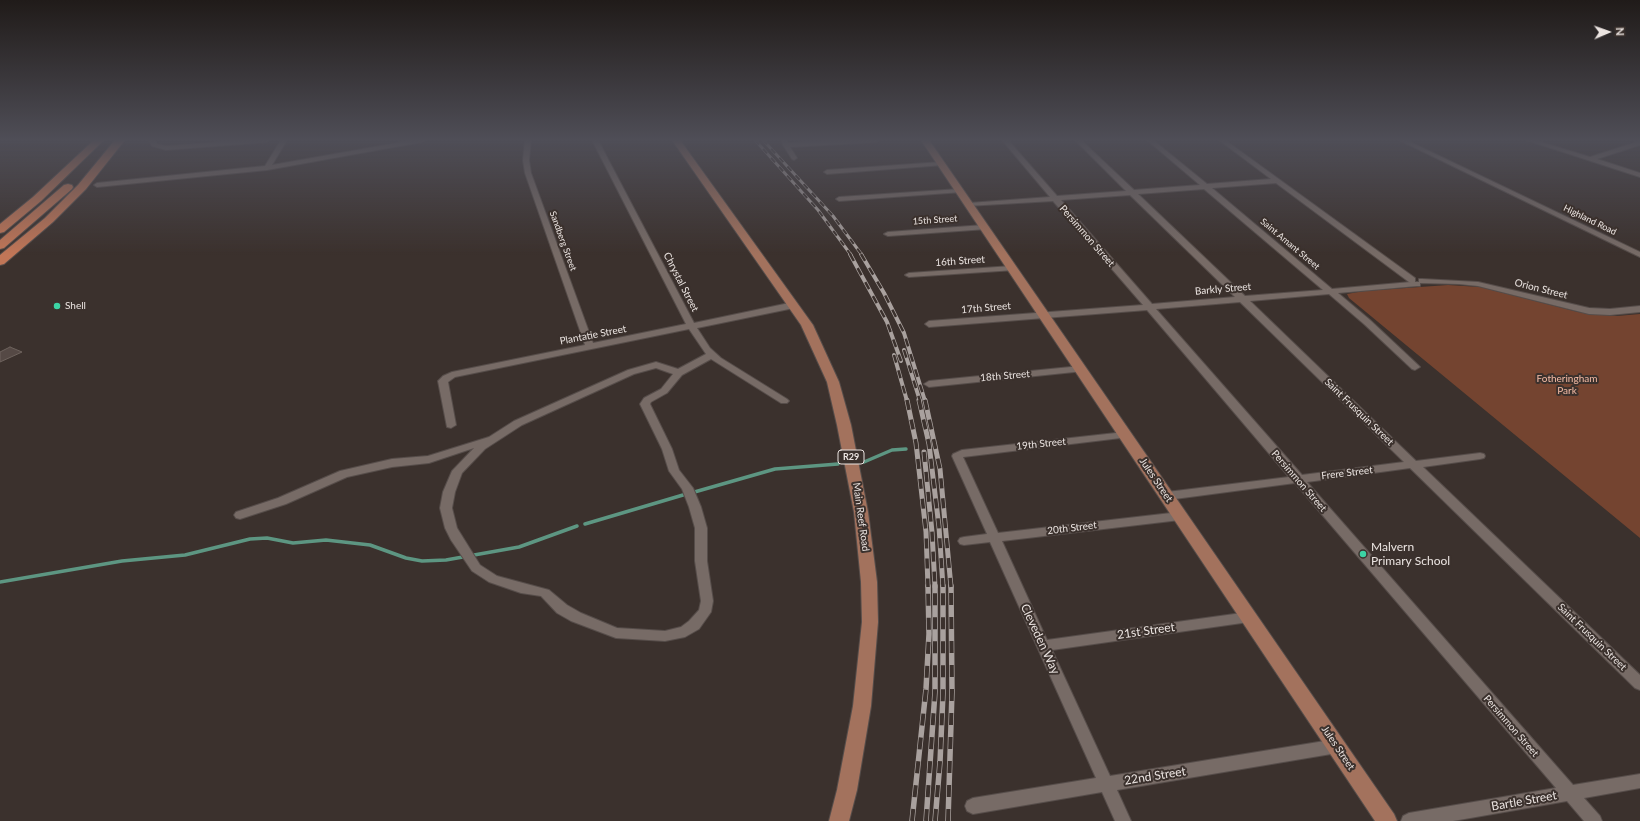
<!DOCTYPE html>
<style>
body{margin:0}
#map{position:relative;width:1640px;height:821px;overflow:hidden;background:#3b312d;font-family:Lato,sans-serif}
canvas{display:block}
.north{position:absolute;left:1588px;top:12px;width:40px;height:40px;-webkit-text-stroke:3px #3b312d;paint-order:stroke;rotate:88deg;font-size:11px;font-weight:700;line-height:16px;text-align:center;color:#ebe4e1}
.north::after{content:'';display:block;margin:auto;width:14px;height:18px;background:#ebe4e1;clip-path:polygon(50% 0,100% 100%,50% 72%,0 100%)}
</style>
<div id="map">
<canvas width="1640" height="821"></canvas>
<div class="north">N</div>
</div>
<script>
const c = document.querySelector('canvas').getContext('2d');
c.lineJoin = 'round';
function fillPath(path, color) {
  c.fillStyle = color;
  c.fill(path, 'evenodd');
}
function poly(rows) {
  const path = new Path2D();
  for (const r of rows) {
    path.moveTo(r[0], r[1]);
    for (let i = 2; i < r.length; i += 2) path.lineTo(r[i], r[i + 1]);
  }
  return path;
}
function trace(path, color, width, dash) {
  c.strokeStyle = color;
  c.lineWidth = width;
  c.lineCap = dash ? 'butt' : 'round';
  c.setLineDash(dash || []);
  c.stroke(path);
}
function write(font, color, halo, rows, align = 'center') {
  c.font = font + ' Lato,sans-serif';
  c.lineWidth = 4;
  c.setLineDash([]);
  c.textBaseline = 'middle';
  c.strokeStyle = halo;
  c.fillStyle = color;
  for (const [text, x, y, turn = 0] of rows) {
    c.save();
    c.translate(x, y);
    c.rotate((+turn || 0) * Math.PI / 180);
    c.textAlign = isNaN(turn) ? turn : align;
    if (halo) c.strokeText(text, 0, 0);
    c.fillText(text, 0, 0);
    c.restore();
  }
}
fillPath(poly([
 [1448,285,1480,287,1578,312,1617,316,1640,314,1640,538,1349,298,1347,294,1364,291]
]), '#744430');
trace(poly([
 [864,462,892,450,906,449],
 [691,493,775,469,838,464],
 [585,524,683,495],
 [0,582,122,561,185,555,250,539,267,538,293,543,326,540,370,545,406,558,422,561,446,560,519,547,577,526]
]), '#5d9682', 3.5);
const building = poly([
 [10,347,22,352,0,362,0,352,10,347]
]);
fillPath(building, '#554945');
trace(building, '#6e635e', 1);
const minor = poly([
 [149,140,155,140,157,144,166,146,249,140,270,140,267,142,166,150,152,146,149,140],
 [281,140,287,140,272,165,414,140,425,140,422,142,267,170,97,187,94,185,97,183,265,166,281,140],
 [525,140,531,140,529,160,531,173,593,343,686,324,592,140,598,140,694,323,794,302,798,305,794,308,697,328,710,348,721,358,787,399,789,401,787,403,781,403,711,359,682,375,667,393,651,402,650,404,672,449,679,470,693,488,701,507,707,528,707,561,713,601,711,612,699,629,685,637,665,641,616,638,571,621,557,613,541,596,521,593,489,582,472,571,451,540,445,528,440,508,443,492,452,471,474,448,429,463,392,467,347,477,286,504,240,519,236,518,234,515,236,512,278,498,340,471,392,459,428,456,489,437,514,421,628,370,656,362,678,369,706,354,689,329,455,377,448,382,456,425,451,428,447,427,438,381,443,376,452,372,585,345,525,173,523,160,525,140],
 [656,368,673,374,661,389,644,398,640,404,662,449,669,471,682,489,689,507,695,528,695,561,701,601,699,610,689,621,681,627,665,631,617,628,581,613,567,605,549,590,497,576,480,565,457,528,452,508,455,492,462,473,485,449,522,425,634,374,656,368],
 [782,140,786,140,788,143,851,140,880,140,877,142,790,147,797,158,794,160,792,159,783,145,782,140],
 [1002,140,1008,140,1057,196,1126,191,1075,140,1081,140,1134,190,1200,185,1147,140,1153,140,1207,184,1271,179,1219,140,1225,140,1415,278,1415,282,1419,282,1419,279,1422,279,1478,282,1589,308,1610,309,1640,306,1640,312,1610,315,1589,314,1478,286,1459,284,1420,283,1420,286,1417,286,1338,293,1370,320,1418,365,1420,367,1415,370,1412,369,1364,324,1329,294,1250,301,1416,461,1480,453,1484,454,1485,456,1484,458,1480,459,1423,467,1640,675,1640,690,1635,688,1410,468,1307,482,1573,785,1640,774,1640,788,1584,798,1600,816,1602,821,1584,821,1567,801,1453,821,1401,821,1403,816,1409,813,1556,788,1295,483,1167,500,1163,499,1161,496,1163,493,1167,492,1289,477,1147,310,929,327,925,324,929,321,1143,305,1053,201,967,206,967,204,969,203,1050,197,1002,140],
 [1276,183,1409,282,1411,282,1332,289,1212,188,1276,183],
 [1204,189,1323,290,1245,296,1138,194,1204,189],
 [1130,195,1235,297,1152,304,1061,200,1130,195],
 [1240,302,1404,462,1302,475,1156,309,1240,302],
 [1399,140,1406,140,1640,252,1640,257,1399,140],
 [1526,140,1534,140,1590,157,1640,141,1640,145,1597,159,1640,173,1640,177,1526,140],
 [941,162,943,163,943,165,827,174,824,172,827,170,941,162],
 [960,189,963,191,962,192,839,201,836,199,839,197,960,189],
 [984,225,987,225,987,229,888,236,884,234,888,232,984,225],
 [1012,266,1016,268,1015,270,909,277,905,275,909,273,1012,266],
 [1081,366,1084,367,1086,369,1084,371,929,387,924,384,929,381,1081,366],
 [1125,432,1130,435,1129,437,963,457,998,533,1180,512,1184,513,1186,516,1184,519,1180,520,1002,541,1047,640,1249,612,1254,613,1255,617,1254,621,1249,622,1052,650,1110,776,1337,739,1342,741,1344,746,1342,751,1337,753,1117,790,1131,821,1115,821,1102,792,973,814,967,811,965,806,967,801,973,798,1096,778,990,542,964,545,960,544,958,541,960,538,964,537,987,534,952,456,953,454,962,450,1125,432]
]);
const major = poly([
 [672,140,680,140,813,325,839,382,851,425,868,512,877,582,878,622,871,706,857,790,849,821,829,821,837,790,853,706,862,622,861,582,854,512,837,425,827,382,801,325,672,140],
 [921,140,929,140,1394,814,1397,821,1375,821,921,140]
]);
const highway = poly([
 [94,140,104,140,41,201,4,232,0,233,0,224,33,197,94,140],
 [115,140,125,140,86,189,53,222,4,264,0,265,0,255,45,218,78,185,115,140],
 [68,184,72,185,73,187,72,189,4,248,0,249,0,240,64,185,68,184]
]);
trace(minor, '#564d4a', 2);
trace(major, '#564d4a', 2);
trace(highway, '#564d4a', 2);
fillPath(minor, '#776b66');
fillPath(major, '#a3725d');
fillPath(highway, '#c17657');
const railFar3 = poly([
 [755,140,818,210,851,255],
 [763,140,833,216,862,255]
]);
const railFar2 = poly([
 [850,254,887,322,901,361],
 [861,254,884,293,904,333,925,401],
 [904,350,920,401],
 [894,355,907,401]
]);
const railFar1 = poly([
 [907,400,916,443,926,532,928,587],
 [919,400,929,444,939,527,943,587],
 [925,400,940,469,951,587],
 [924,452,932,532,935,587]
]);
const rail = poly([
 [912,821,926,689,929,634,928,586],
 [926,821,935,692,935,586],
 [935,821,940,762,943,694,943,586],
 [948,821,952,692,951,586]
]);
trace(railFar3, '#a9a19e', 3);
trace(railFar2, '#a9a19e', 4);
trace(railFar1, '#a9a19e', 5);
trace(rail, '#a9a19e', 5.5);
trace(railFar3, '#3b312d', 2, [6]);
trace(railFar2, '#3b312d', 2.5, [8]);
trace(railFar1, '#3b312d', 3.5, [10]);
trace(rail, '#3b312d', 4, [12]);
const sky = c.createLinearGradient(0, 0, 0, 255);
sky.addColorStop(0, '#201b19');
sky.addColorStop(0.55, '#4f4e57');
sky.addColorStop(1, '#4f4e5700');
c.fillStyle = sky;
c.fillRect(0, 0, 1640, 255);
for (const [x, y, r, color] of [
 [57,306,4,"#3cd4a4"],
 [1363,554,4,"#3cd4a4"]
]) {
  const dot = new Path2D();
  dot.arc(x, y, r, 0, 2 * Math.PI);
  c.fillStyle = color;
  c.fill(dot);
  trace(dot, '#3b312d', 1.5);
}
write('9px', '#ebe4e1', '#3b312d', [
 ["15th Street",935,220,-4],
 ["Highland Road",1590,220,26],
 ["Sandberg Street",563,241,70],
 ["Saint Amant Street",1290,244,40]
]);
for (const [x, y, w] of [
 [851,457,26]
]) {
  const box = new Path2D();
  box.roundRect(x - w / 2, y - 7, w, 14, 3);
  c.fillStyle = '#3b312d';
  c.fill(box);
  trace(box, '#ebe4e1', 1);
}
write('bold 9px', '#ebe4e1', null, [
 ["R29",851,457]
]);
write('10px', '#ebe4e1', '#3b312d', [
 ["Persimmon Street",1087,236,49],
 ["16th Street",960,261,-4],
 ["Chrystal Street",681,282,63],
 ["Barkly Street",1223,289,-5],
 ["Orion Street",1541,289,14],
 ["17th Street",986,308,-5],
 ["Plantatie Street",593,335,-11],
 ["18th Street",1005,376,-5],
 ["Saint Frusquin Street",1359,412,44],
 ["19th Street",1041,444,-6],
 ["Frere Street",1347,473,-7],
 ["Jules Street",1156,480,56],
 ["Persimmon Street",1299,481,49],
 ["Main Reef Road",861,517,82],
 ["20th Street",1072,528,-7],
 ["Saint Frusquin Street",1592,637,44],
 ["Persimmon Street",1511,726,49],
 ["Jules Street",1338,748,56]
]);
write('10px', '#ebe4e1', '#3b312d', [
 ["Shell",65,306]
], 'left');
write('10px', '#f5bca6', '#3b312d', [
 ["Fotheringham",1567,379],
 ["Park",1567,391]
]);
write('12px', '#ebe4e1', '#3b312d', [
 ["Malvern",1371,547],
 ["Primary School",1371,561]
], 'left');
write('12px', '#ebe4e1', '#3b312d', [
 ["21st Street",1146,631,-8],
 ["Cleveden Way",1040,639,65],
 ["22nd Street",1155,776,-9],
 ["Bartle Street",1524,801,-10]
]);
</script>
